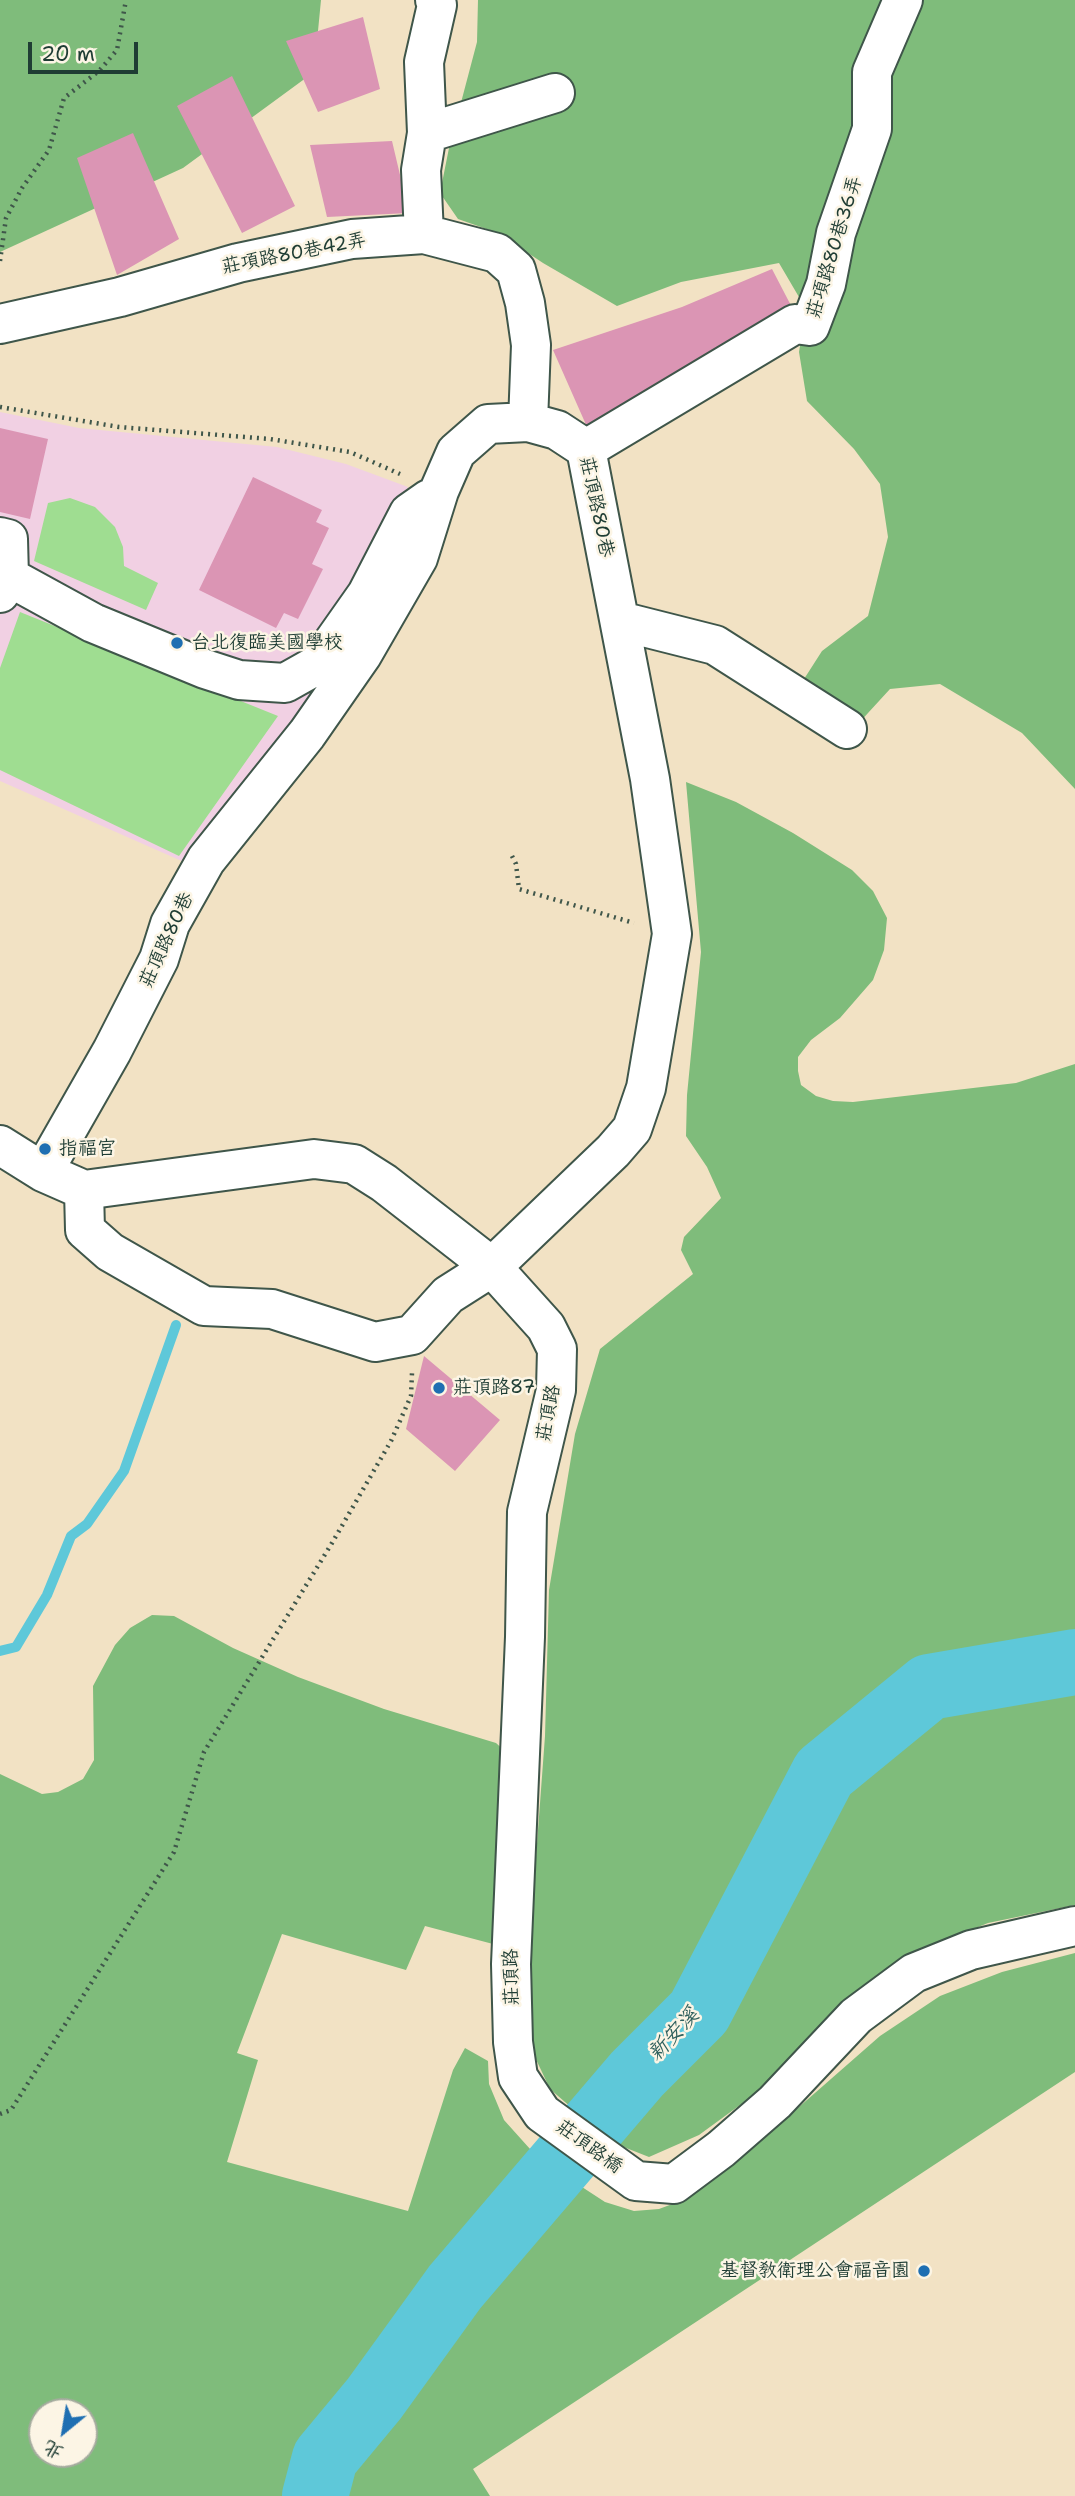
<!DOCTYPE html>
<meta charset="utf-8">
<style>
body{margin:0}
#map{position:relative;width:1075px;height:2496px;overflow:hidden;background:#f2e2c4;font-family:"Shantell Sans","LXGW WenKai TC",sans-serif}
canvas{display:block}
.north{position:absolute;left:28px;top:2398px;width:70px;height:70px;box-sizing:border-box;background:#fcf5e5;border:2px solid #a4ab9e;border-radius:50%;rotate:210deg;font-size:19px;font-weight:700;line-height:28px;text-align:center;color:#1f3d34}
.north::after{content:'';display:block;margin:auto;width:24px;height:32px;background:#1f6fb2;clip-path:polygon(50% 0,100% 100%,50% 72%,0 100%)}
.scale{position:absolute;left:28px;top:42px;width:110px;height:32px;box-sizing:border-box;border:4px solid #1f3d34;border-top:0;padding-left:9px;font-size:21px;line-height:24px;white-space:nowrap;color:#1f3d34;-webkit-text-stroke:5px #fcf5e5;paint-order:stroke}
</style>
<div id="map">
<canvas width="1075" height="2496"></canvas>
<div class="north">北</div>
<div class="scale">20 m</div>
</div>
<script>
const c = document.querySelector('canvas').getContext('2d');
c.lineJoin = 'round';
function fillPath(path, color) {
  c.fillStyle = color;
  c.fill(path, 'evenodd');
}
function poly(rows) {
  const path = new Path2D();
  for (const r of rows) {
    path.moveTo(r[0], r[1]);
    for (let i = 2; i < r.length; i += 2) path.lineTo(r[i], r[i + 1]);
  }
  return path;
}
function trace(path, color, width, dash) {
  c.strokeStyle = color;
  c.lineWidth = width;
  c.lineCap = dash ? 'butt' : 'round';
  c.setLineDash(dash || []);
  c.stroke(path);
}
function write(font, color, halo, rows, align = 'center') {
  c.font = font + ' "Shantell Sans","LXGW WenKai TC",sans-serif';
  c.lineWidth = 5;
  c.setLineDash([]);
  c.textBaseline = 'middle';
  c.strokeStyle = halo;
  c.fillStyle = color;
  for (const [text, x, y, turn = 0] of rows) {
    c.save();
    c.translate(x, y);
    c.rotate((+turn || 0) * Math.PI / 180);
    c.textAlign = isNaN(turn) ? turn : align;
    if (halo) c.strokeText(text, 0, 0);
    c.fillText(text, 0, 0);
    c.restore();
  }
}
fillPath(poly([
 [0,412,79,428,277,447,346,464,408,487,399,507,397,572,193,866,0,781]
]), '#f1d0e3');
fillPath(poly([
 [70,498,95,507,115,527,123,547,124,566,158,583,146,610,34,561,48,503],
 [20,612,278,716,179,856,0,770,0,668]
]), '#9fdd91');
fillPath(poly([
 [0,0,321,0,314,72,183,168,0,252],
 [478,0,1075,0,1075,789,1022,733,940,684,890,689,857,725,797,690,822,651,868,616,888,537,880,484,854,449,807,401,799,352,806,309,779,263,681,282,617,306,543,263,498,233,458,219,440,193,449,148,477,42],
 [686,782,736,802,793,833,852,870,873,891,887,918,884,950,873,980,840,1018,811,1040,798,1057,798,1071,801,1085,816,1096,833,1101,853,1102,1016,1083,1075,1064,1075,1905,988,1923,904,1957,792,2067,699,2135,649,2157,611,2142,550,2089,533,2053,529,2015,532,1911,545,1736,549,1590,575,1434,600,1349,693,1274,681,1250,684,1237,721,1198,707,1167,686,1136,687,1095,701,952],
 [152,1615,174,1616,233,1648,298,1677,384,1709,496,1743,507,1753,493,1944,425,1926,406,1970,282,1934,237,2053,258,2060,227,2162,408,2211,453,2070,465,2048,488,2061,489,2084,504,2120,539,2159,605,2202,634,2211,659,2209,683,2200,783,2121,880,2036,940,1996,1002,1972,1075,1953,1075,2072,473,2469,490,2496,0,2496,0,1774,42,1794,58,1792,83,1779,94,1760,93,1686,115,1645,130,1628],
 [42,2412,84,2412,84,2454,42,2454]
]), '#7fbc7b');
trace(poly([
 [0,1651,16,1647,47,1595,71,1536,87,1524,124,1471,176,1325]
]), '#5ec8d9', 10);
trace(poly([
 [315,2496,325,2458,374,2399,455,2287,637,2074,699,2012,824,1773,929,1687,1075,1662]
]), '#5ec8d9', 66);
fillPath(poly([
 [363,17,380,89,318,112,286,41],
 [232,76,295,206,242,233,177,106],
 [133,133,179,239,117,275,77,158],
 [392,141,409,213,327,217,310,145],
 [772,269,798,319,591,436,553,350,682,307],
 [0,428,48,439,30,519,0,512],
 [253,477,322,510,316,522,329,528,312,564,323,569,298,619,284,613,276,628,199,590],
 [424,1356,500,1420,455,1471,406,1429]
]), '#db95b4');
const minor = poly([
 [427,133,555,93],
 [424,234,421,170,427,133,424,62,437,5,435,0],
 [0,324,120,297,238,263,352,239,424,234,497,253,516,270,525,303,531,345,528,422],
 [586,449,795,324,810,326,826,284,836,233,872,129,872,72,903,0],
 [0,537,8,539,9,577,0,577],
 [0,593,9,577,93,623,205,669,239,680,285,683,317,665,367,594,409,513,429,499],
 [620,621,715,645,847,729],
 [0,1145,43,1172,84,1190,314,1159,354,1164,384,1183,492,1267,546,1327,557,1349,556,1390,527,1512,525,1637,511,1964,513,2042,518,2077,542,2113,636,2181,674,2184,721,2149,775,2102,856,2016,914,1973,971,1950,1075,1926],
 [43,1172,112,1051,159,959,170,924,206,860,307,734,362,655,418,558,439,491,456,452,488,424,528,422,557,430,586,449,650,779,672,934,646,1088,632,1129,613,1151,492,1267,448,1295,412,1335,375,1342,272,1309,204,1306,110,1252,85,1230,84,1190]
]);
trace(minor, '#3f564a', 42);
trace(poly([
 [0,261,6,218,22,188,49,150,64,98,99,71,117,50,126,0],
 [0,407,119,427,270,439,350,452,400,474],
 [512,856,516,864,519,889,634,923],
 [0,2114,11,2110,174,1852,204,1752,332,1543,391,1441,411,1396,412,1373]
]), '#3f564a', 4.5, [2, 5]);
trace(minor, '#fff', 38);
for (const [x, y, r, color] of [
 [177,643,7,"#1f6fb2"],
 [45,1149,7,"#1f6fb2"],
 [439,1388,7,"#1f6fb2"],
 [924,2271,7,"#1f6fb2"]
]) {
  const dot = new Path2D();
  dot.arc(x, y, r, 0, 2 * Math.PI);
  c.fillStyle = color;
  c.fill(dot);
  trace(dot, '#fcf5e5', 2.5);
}
write('19px', '#1f3d34', '#fcf5e5', [
 ["莊項路80巷36弄",835,247,-73],
 ["莊項路80巷42弄",294,254,-11],
 ["莊頂路80巷",596,507,78],
 ["莊頂路80巷",167,940,-65],
 ["莊頂路",549,1413,-79],
 ["莊頂路",512,1977,-91],
 ["莊頂路橋",589,2147,36]
]);
write('19px', '#1f3d34', '#fcf5e5', [
 ["台北復臨美國學校",191,643],
 ["指福宮",59,1149],
 ["莊頂路87",453,1388],
 ["基督教衛理公會福音園",910,2271,"right"]
], 'left');
write('italic 21px', '#2f605d', '#fcf5e5', [
 ["新安溪",674,2035,-47]
]);
</script>
